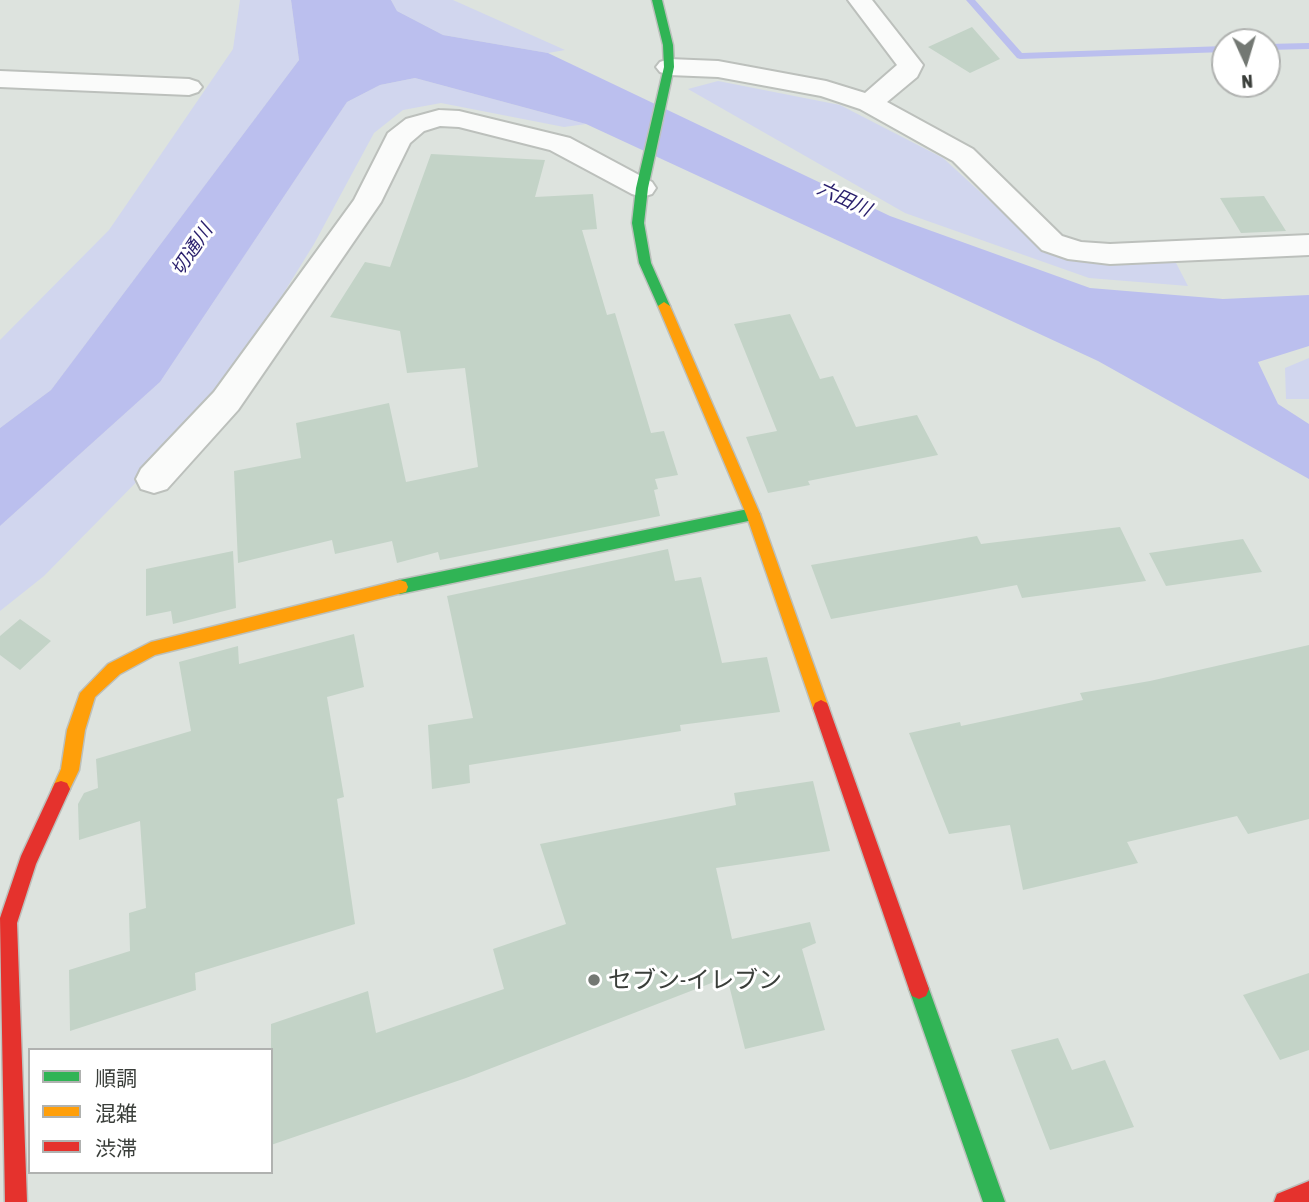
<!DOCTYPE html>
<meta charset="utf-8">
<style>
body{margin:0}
#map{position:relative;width:1309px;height:1202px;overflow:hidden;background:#dde3de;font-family:"Asap Condensed","Noto Sans JP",sans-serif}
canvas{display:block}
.legend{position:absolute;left:28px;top:1048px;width:245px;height:126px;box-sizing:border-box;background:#fff;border:2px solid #b0b2b0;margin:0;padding:9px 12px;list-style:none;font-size:21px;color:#3a3e3a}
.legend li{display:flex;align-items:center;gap:14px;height:35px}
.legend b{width:35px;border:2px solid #b0b2b0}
.north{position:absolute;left:1211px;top:28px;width:70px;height:70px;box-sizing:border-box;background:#fff;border:2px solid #b0b2b0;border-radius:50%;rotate:176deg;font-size:19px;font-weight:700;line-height:28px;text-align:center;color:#3a3e3a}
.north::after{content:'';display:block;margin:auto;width:24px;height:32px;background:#737873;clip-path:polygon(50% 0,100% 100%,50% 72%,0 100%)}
</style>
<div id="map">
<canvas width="1309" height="1202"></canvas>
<ul class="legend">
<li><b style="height:9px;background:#30b455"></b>順調</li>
<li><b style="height:9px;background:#ff9f0a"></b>混雑</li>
<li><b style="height:9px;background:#e5322d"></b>渋滞</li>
</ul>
<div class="north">N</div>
</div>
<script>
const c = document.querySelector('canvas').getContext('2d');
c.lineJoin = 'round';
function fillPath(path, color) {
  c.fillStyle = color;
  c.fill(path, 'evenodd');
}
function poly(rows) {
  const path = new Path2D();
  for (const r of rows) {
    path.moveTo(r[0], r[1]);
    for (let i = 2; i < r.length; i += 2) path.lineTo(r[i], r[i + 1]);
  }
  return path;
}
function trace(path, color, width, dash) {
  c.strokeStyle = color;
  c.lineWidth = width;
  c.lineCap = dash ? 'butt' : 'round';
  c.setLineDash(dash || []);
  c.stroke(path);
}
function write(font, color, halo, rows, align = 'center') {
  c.font = font + ' "Asap Condensed","Noto Sans JP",sans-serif';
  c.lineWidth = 6;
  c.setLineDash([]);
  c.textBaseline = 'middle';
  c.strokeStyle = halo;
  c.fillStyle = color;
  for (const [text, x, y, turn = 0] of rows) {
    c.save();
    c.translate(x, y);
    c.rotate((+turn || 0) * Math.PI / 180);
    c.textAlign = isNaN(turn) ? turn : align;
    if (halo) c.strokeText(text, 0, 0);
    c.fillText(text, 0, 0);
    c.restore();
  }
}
fillPath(poly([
 [240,0,291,0,299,60,51,390,0,428,0,340,109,230,233,49],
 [391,0,453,0,565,50,548,53,443,35,397,11],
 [415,78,586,124,564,127,441,103,403,110,374,133,314,244,218,399,44,576,0,611,0,526,160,382,347,102,380,85],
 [718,81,840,105,943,158,1047,253,1175,261,1188,286,1089,278,905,213,688,89],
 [1309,358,1309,399,1286,399,1285,368]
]), '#d1d6ee');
fillPath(poly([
 [291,0,391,0,397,11,443,35,548,53,890,216,1090,288,1223,299,1309,295,1309,346,1258,362,1278,404,1309,424,1309,479,1098,361,586,124,415,78,380,85,347,102,160,382,0,526,0,428,51,390,299,60]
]), '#bbbfee');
fillPath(poly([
 [966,0,975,0,1022,53,1225,46,1225,52,1020,59,1017,58,966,0],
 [1309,43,1309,49,1267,50,1267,44,1309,43]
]), '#bbbfee');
fillPath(poly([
 [972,27,1000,59,970,73,928,47],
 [431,154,545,160,535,197,593,194,597,229,582,230,607,315,615,313,651,433,664,431,678,475,655,479,658,489,654,490,660,516,440,560,438,552,397,563,392,541,335,554,332,540,238,563,234,471,301,458,296,423,389,403,406,482,478,467,465,368,407,373,400,331,330,317,365,262,390,267],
 [1264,196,1286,231,1241,233,1220,198],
 [790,314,820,379,833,376,856,427,917,415,938,455,808,481,810,485,768,493,746,437,777,431,734,324],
 [1120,527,1146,581,1022,598,1017,585,831,619,811,565,977,536,981,544],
 [1243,539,1262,572,1166,586,1149,553],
 [668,549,675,581,701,577,722,663,767,657,780,712,680,725,681,731,469,765,470,783,432,789,428,725,473,718,447,596],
 [233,551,236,608,173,624,171,611,146,616,146,569],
 [20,619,51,641,20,670,0,655,0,636],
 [354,634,364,687,327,697,344,797,337,799,355,924,195,973,196,990,70,1031,69,970,130,951,129,913,146,908,140,821,79,840,78,804,84,793,98,788,96,759,191,731,179,662,238,646,239,664],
 [1309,645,1309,819,1248,834,1237,816,1127,842,1138,863,1023,890,1010,825,949,834,909,733,960,722,961,726,1083,700,1080,693,1150,681],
 [813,781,830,851,716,868,732,939,810,922,816,943,802,949,825,1030,745,1049,727,977,466,1078,271,1145,271,1024,368,991,376,1033,504,989,493,949,566,924,540,844,736,805,734,793],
 [1309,973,1309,1050,1280,1060,1243,995],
 [1058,1038,1072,1070,1105,1060,1134,1127,1050,1150,1011,1050]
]), '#c3d3c7');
const street = poly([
 [848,0,872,0,923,65,917,77,887,102,973,149,1062,236,1081,242,1110,244,1309,235,1309,255,1110,264,1068,259,1042,250,953,161,860,109,821,96,718,77,669,75,660,72,656,67,660,62,669,59,718,61,826,81,865,93,897,65,848,0],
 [0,71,189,79,198,82,202,87,198,92,189,95,0,87,0,71],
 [439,110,459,111,570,138,652,182,656,188,652,194,642,197,632,194,550,150,459,127,440,126,424,131,410,143,381,202,238,410,167,489,154,493,141,489,136,479,141,469,214,392,354,200,388,133,406,119,439,110]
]);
const fast = poly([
 [652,0,662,0,673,45,674,67,648,188,644,223,651,263,670,306,664,310,658,306,639,263,632,223,636,188,664,67,663,45,652,0],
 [753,508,760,514,753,520,400,594,394,592,392,587,394,582,400,580,753,508],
 [919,979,926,982,929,989,1005,1202,983,1202,909,989,912,982,919,979]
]);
const slow = poly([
 [664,302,670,306,760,514,829,708,827,713,821,716,815,713,813,708,746,514,658,306,664,302],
 [400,580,406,582,408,587,406,592,155,655,120,674,95,697,85,730,79,770,67,795,61,797,55,795,52,789,61,769,67,730,80,693,108,664,151,642,400,580]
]);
const jam = poly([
 [821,700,827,703,829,708,929,989,926,996,919,999,912,996,909,989,813,708,815,703,821,700],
 [61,781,67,783,70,789,36,864,17,923,27,1202,5,1202,0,918,21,856,55,783,61,781],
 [1309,1181,1309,1202,1274,1202,1277,1194,1309,1181]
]);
trace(street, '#bcc0bc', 4);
trace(fast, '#bcc0bc', 3);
trace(slow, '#bcc0bc', 3);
trace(jam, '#bcc0bc', 3);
fillPath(street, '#fafbfa');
fillPath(fast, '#30b455');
fillPath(slow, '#ff9f0a');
fillPath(jam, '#e5322d');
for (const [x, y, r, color] of [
 [594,980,7,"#737873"]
]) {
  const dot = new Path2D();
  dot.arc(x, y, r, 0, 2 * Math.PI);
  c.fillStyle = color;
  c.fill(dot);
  trace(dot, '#fff', 2.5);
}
write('italic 19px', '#281e6c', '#fff', [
 ["六田川",844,199,25],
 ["切通川",192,250,-56]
]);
write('24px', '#3a3e3a', '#fff', [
 ["セブン-イレブン",608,980]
], 'left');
</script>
